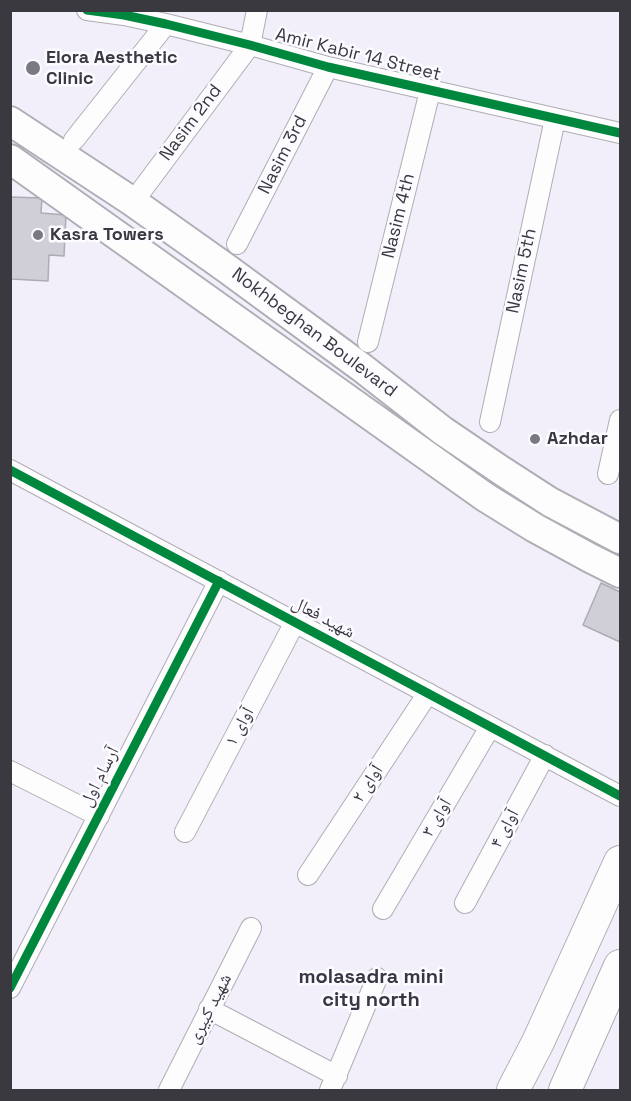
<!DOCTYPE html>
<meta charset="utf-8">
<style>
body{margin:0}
#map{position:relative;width:631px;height:1101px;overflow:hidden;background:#f2effa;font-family:"Space Grotesk",sans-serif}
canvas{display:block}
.frame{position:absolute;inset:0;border:12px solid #3a3940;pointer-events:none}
</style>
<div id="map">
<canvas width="631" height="1101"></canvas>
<div class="frame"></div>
</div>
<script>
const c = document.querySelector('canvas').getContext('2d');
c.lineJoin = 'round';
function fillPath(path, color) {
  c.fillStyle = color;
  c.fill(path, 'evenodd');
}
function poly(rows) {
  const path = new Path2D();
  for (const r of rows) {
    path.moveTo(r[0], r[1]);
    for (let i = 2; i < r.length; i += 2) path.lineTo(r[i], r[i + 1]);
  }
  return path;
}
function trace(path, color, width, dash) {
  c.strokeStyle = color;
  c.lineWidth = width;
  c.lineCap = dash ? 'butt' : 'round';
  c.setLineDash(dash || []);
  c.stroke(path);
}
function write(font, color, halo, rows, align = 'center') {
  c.font = font + ' "Space Grotesk","Noto Naskh Arabic",sans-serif';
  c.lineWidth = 5;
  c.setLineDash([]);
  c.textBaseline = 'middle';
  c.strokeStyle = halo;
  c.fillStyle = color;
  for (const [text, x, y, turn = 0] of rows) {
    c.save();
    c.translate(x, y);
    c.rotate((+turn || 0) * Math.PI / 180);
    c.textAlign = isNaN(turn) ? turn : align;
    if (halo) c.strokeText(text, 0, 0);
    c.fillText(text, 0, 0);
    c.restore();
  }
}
const building = poly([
 [10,197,42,198,41,213,66,215,64,256,49,255,48,281,11,279,10,197],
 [601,583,620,592,620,642,583,625,601,583]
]);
fillPath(building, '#d0cfd7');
trace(building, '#adabb3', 1.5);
const minor = poly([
 [87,10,124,15,166,24,250,45,328,67,620,133],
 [74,140,166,24],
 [133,202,250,45,257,10],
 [237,244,328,67],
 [368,342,430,91],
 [490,422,555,119],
 [10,470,620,796],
 [608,474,620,420],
 [10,771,99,816],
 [185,832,295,622],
 [308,875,428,693],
 [465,903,545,755],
 [383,909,490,727],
 [10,988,219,581],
 [209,1009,337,1076],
 [169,1090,251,928],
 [330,1090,377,978]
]);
const secondary = poly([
 [10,121,133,202,226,268,361,367,443,431,502,471,550,502,620,539],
 [10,159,485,497,535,528,590,558,620,573]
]);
const primary = poly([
 [513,1090,538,1042,620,862],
 [565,1090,620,966]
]);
trace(minor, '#afadb5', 22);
trace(secondary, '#afadb5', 32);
trace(primary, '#afadb5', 34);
trace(minor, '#fdfdfe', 20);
trace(secondary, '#fdfdfe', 28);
trace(primary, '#fdfdfe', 32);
trace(poly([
 [87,10,124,15,166,24,250,45,328,67,620,133],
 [10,470,620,796],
 [10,988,219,581]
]), '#00873e', 9);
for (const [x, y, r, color] of [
 [33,68,8,"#7a7981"],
 [38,235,6,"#7a7981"],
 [535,439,6,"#7a7981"]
]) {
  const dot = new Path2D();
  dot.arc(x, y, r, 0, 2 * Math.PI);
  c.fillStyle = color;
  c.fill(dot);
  trace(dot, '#fcfbff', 2);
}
write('18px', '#3a3940', '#fcfbff', [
 ["Amir Kabir 14 Street",358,55,14],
 ["Nasim 2nd",191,123,-53],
 ["Nasim 3rd",283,155,-63],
 ["Nasim 4th",399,216,-76],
 ["Nasim 5th",522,271,-78],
 ["Nokhbeghan Boulevard",314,333,37],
 ["شهید فعال",323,618,28],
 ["آوای ۱",240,727,-62],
 ["آرسام اول",100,777,-63],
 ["آوای ۲",368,784,-57],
 ["آوای ۳",437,818,-60],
 ["آوای ۴",505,829,-62],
 ["شهید کبیری",210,1009,-63]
]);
write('bold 18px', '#3a3940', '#fcfbff', [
 ["Elora Aesthetic",46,58],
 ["Clinic",46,79],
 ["Kasra Towers",50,235],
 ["Azhdar",547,439]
], 'left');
write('bold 20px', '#3a3745', '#fcfbff', [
 ["molasadra mini",371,978],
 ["city north",371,1001]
]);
</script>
